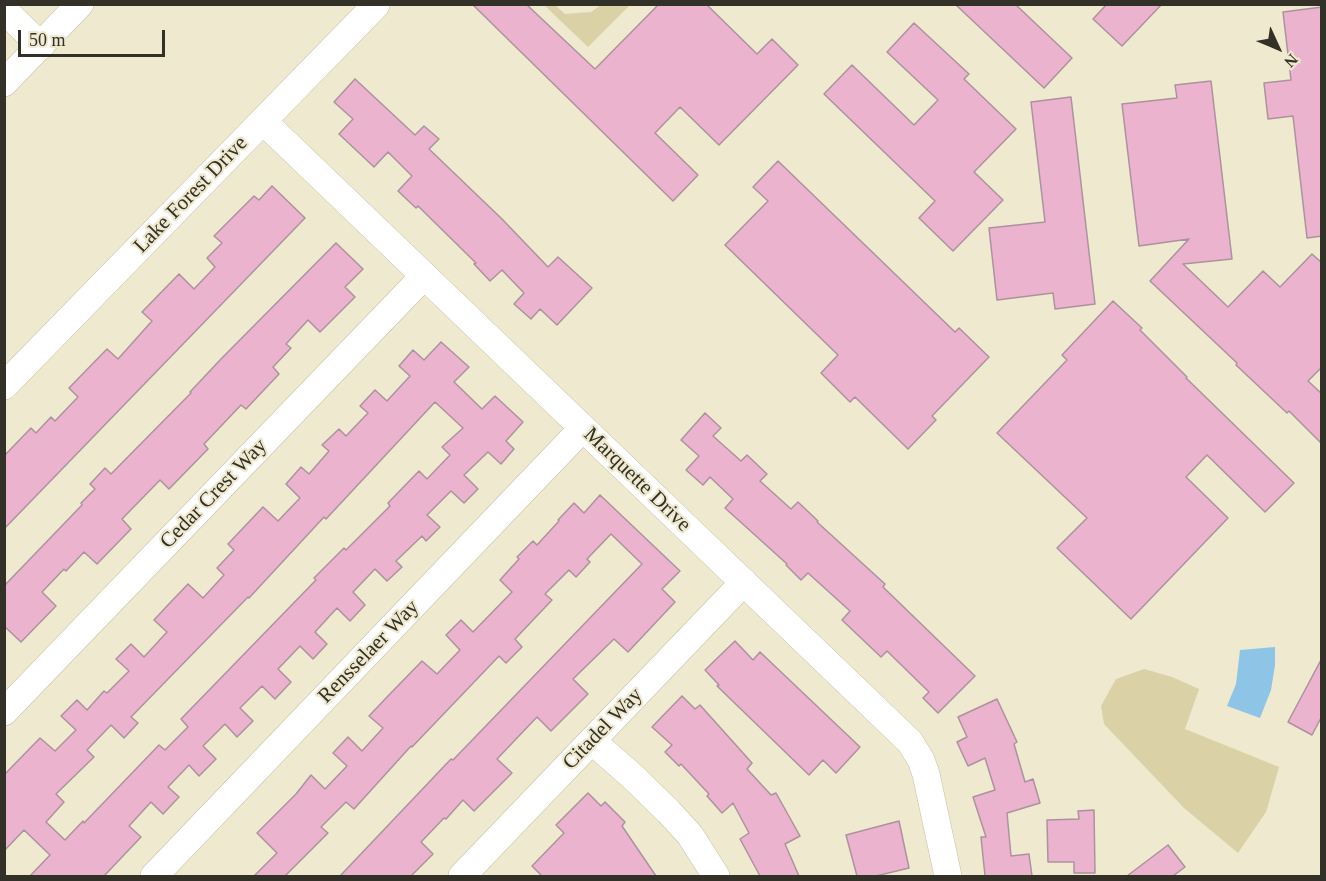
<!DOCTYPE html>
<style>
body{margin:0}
#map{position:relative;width:1326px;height:881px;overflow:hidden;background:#eee9cf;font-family:"Times New Roman",serif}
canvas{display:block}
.frame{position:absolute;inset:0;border:6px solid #333127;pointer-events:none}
.north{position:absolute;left:1248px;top:18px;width:60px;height:60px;-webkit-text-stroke:4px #eee9cf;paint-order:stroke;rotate:134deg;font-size:16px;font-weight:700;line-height:24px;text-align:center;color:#333127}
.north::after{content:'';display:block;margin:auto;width:21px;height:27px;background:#333127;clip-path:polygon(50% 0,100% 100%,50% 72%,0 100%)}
.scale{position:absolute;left:18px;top:30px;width:147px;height:27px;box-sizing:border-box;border:3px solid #333127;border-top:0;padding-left:8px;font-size:18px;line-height:21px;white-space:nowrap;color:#333127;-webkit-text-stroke:4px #eee9cf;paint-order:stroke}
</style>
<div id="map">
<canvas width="1326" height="881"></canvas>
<div class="frame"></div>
<div class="north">N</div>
<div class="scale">50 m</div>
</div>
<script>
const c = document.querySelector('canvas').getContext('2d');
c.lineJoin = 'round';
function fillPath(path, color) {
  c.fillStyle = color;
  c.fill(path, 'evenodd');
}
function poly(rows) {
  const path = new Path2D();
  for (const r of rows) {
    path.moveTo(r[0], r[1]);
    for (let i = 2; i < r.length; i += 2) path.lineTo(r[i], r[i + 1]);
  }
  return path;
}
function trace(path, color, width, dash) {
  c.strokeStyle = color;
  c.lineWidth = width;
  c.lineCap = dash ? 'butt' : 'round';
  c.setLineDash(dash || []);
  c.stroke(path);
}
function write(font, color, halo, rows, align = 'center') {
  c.font = font + ' "Times New Roman",serif';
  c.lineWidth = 4.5;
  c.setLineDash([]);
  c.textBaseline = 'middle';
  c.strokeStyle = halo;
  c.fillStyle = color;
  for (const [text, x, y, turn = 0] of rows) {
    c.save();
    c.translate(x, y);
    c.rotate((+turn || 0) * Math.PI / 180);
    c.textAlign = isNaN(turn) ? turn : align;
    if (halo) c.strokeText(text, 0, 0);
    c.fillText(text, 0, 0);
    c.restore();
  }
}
fillPath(poly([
 [544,5,555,5,565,14,591,12,601,5,630,5,588,47],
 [1144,669,1172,677,1199,689,1185,729,1279,767,1266,812,1238,853,1184,808,1104,724,1101,706,1116,679]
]), '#dad1a6');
fillPath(poly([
 [1275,647,1275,665,1271,690,1260,718,1227,706,1236,684,1240,650]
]), '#8ec4e6');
const building = poly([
 [472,4,526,4,595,69,659,4,706,4,757,54,772,39,798,65,719,145,680,107,655,133,698,175,673,201,472,4],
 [955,4,1015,4,1072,58,1044,88,955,4],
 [1107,4,1162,4,1122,46,1093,19,1107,4],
 [1322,7,1322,236,1307,238,1293,116,1268,119,1264,83,1291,80,1283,12,1322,7],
 [914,23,969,74,964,79,1016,129,974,172,1003,200,953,251,919,218,935,201,824,94,852,65,914,125,938,100,887,52,914,23],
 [355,79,415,135,424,126,439,139,429,149,502,219,548,267,558,257,592,288,557,325,540,309,531,319,514,304,524,293,502,270,490,281,474,264,476,263,418,206,416,208,398,191,412,176,388,152,374,167,339,134,353,119,334,102,355,79],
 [1211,81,1232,259,1183,264,1228,307,1263,271,1280,287,1312,254,1322,263,1322,367,1308,381,1322,394,1322,444,1289,411,1287,413,1236,365,1237,363,1150,281,1189,239,1139,246,1122,104,1177,98,1175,85,1211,81],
 [1071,97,1095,304,1055,309,1053,293,997,300,989,228,1045,222,1031,102,1071,97],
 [778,161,955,332,959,328,989,357,932,416,936,420,908,449,855,397,850,402,821,373,838,355,725,245,768,201,753,187,778,161],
 [272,186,305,218,4,529,4,456,31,428,36,433,51,417,55,421,78,397,69,388,107,349,118,359,152,321,142,312,179,274,194,289,215,267,207,258,222,243,214,236,254,196,259,200,272,186],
 [336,243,363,269,345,287,355,297,320,332,308,320,286,344,291,348,273,367,279,374,246,409,241,405,204,444,208,449,169,489,160,480,122,519,131,529,97,564,84,552,66,571,64,569,42,592,56,606,21,642,4,626,4,586,82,505,81,503,95,489,90,484,105,468,111,474,191,393,190,392,221,359,336,243],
 [1113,301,1142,328,1140,330,1187,377,1186,378,1294,483,1265,512,1207,455,1186,477,1228,518,1131,619,1057,548,1087,518,997,433,1067,360,1062,355,1113,301],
 [441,342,469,367,454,382,482,409,495,396,523,422,506,441,514,449,501,464,488,452,464,475,478,489,464,503,451,491,427,515,440,527,426,541,422,536,396,561,402,567,387,581,375,569,353,592,365,605,350,621,337,608,315,632,327,644,313,659,300,646,278,669,291,682,275,699,262,686,240,708,253,721,237,737,225,724,203,746,216,759,199,776,189,765,168,787,179,797,163,814,151,802,129,826,141,837,104,876,30,876,50,855,24,830,4,851,4,775,40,738,55,751,76,730,61,716,77,700,87,710,104,691,107,693,129,671,116,659,131,644,144,657,167,632,154,620,167,606,188,584,203,598,224,575,217,568,234,550,228,544,263,507,278,521,300,498,286,484,301,467,309,474,329,451,322,445,339,429,346,436,368,413,360,406,375,390,387,401,410,376,399,366,413,350,424,360,441,342],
 [435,402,463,428,442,447,450,455,427,479,419,471,388,503,390,506,346,550,344,548,314,578,316,580,181,719,188,727,165,750,159,745,84,823,83,821,65,840,46,822,64,802,56,794,94,757,87,750,111,725,124,738,138,723,131,717,248,597,249,598,324,517,326,519,435,402],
 [705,413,721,428,713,436,741,461,747,455,767,474,760,481,791,509,798,502,818,521,817,522,885,584,883,587,975,676,938,713,923,698,929,692,887,651,881,657,842,620,850,611,808,573,801,580,786,565,787,564,725,508,733,499,710,477,703,485,686,470,699,456,681,440,705,413],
 [600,495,680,571,662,589,675,602,628,652,614,639,573,679,588,694,551,731,537,717,497,759,512,773,474,811,463,800,446,819,444,818,421,842,433,854,411,876,340,876,451,759,453,760,642,564,611,534,587,559,590,562,576,577,569,570,545,594,552,600,515,639,522,647,506,663,499,656,412,747,411,746,354,809,346,802,321,827,328,833,285,876,254,876,277,853,257,833,296,794,311,775,325,789,347,766,333,753,348,737,362,751,383,728,369,716,388,696,422,661,437,674,460,650,446,635,461,620,473,632,512,592,500,580,519,559,517,557,533,541,537,545,559,521,558,520,574,503,584,513,600,495],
 [735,641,753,660,760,652,860,747,836,773,823,760,809,775,717,686,719,685,705,670,735,641],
 [1322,658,1322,716,1312,735,1288,722,1322,658],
 [682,696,695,709,700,705,752,763,747,769,771,795,776,793,800,836,785,844,799,876,760,876,740,839,749,833,733,803,722,813,707,796,709,794,681,764,679,766,665,752,672,745,652,727,682,696],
 [997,699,1017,742,1014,744,1025,782,1033,779,1040,803,1007,813,1011,856,1029,854,1032,876,985,876,981,837,986,837,973,797,995,790,985,758,968,766,957,742,967,737,958,717,997,699],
 [588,793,601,806,605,802,625,822,622,826,656,876,542,876,532,866,564,833,556,825,588,793],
 [1094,810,1095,873,1074,873,1074,862,1048,862,1047,820,1079,819,1078,811,1094,810],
 [899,821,909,868,876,876,857,876,846,835,899,821],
 [1168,845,1185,867,1173,876,1127,876,1168,845]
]);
fillPath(building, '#ecb3ce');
trace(building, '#ac929e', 1.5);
const minor = poly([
 [4,10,41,46],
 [4,83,80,4],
 [263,121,910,742,921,760,926,774,948,876],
 [4,386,376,5],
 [4,712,424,276],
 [592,741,632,776,669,812,690,835,716,876],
 [154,876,583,428],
 [462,876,744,582]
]);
trace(minor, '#c5c0a7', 28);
trace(minor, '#fff', 27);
write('21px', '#333127', '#eee9cf', [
 ["Lake Forest Drive",191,195,-46],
 ["Marquette Drive",637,480,44],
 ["Cedar Crest Way",214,494,-46],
 ["Rensselaer Way",369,652,-46],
 ["Citadel Way",603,729,-46]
]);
</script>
